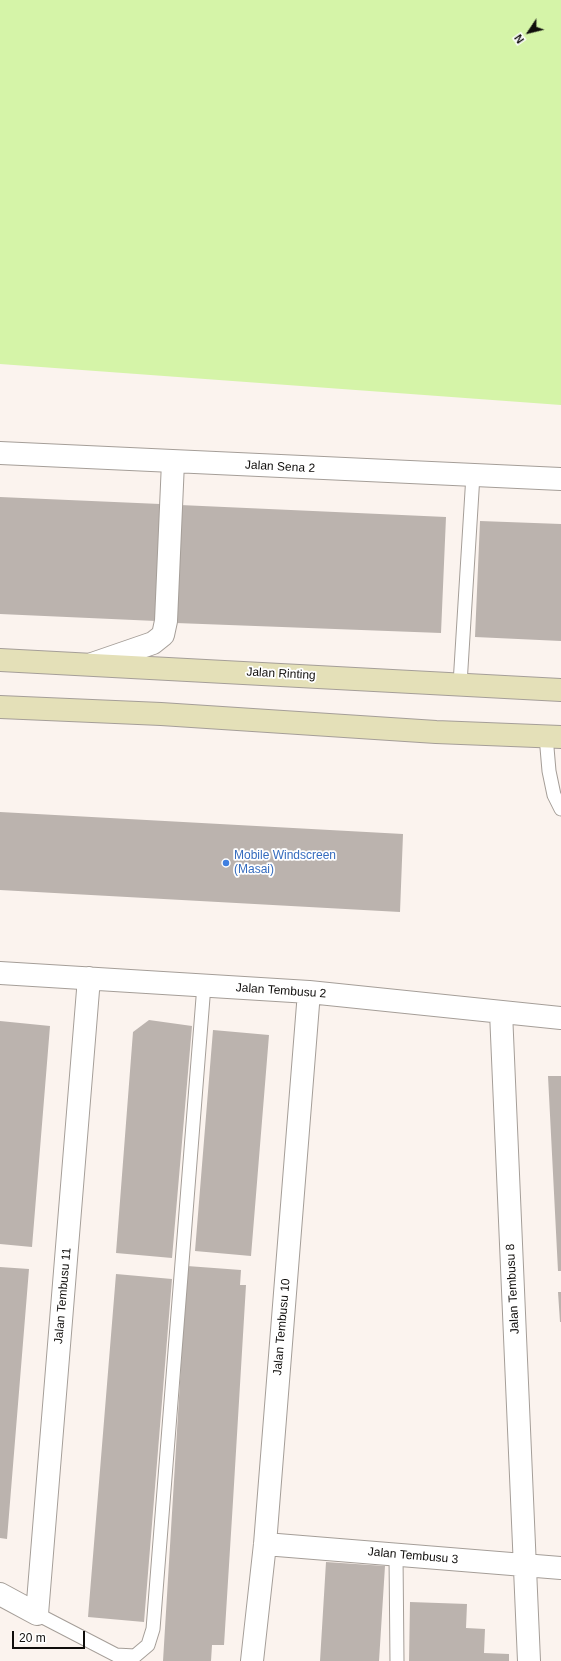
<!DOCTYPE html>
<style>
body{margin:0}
#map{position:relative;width:561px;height:1661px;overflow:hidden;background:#fbf3ee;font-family:Helvetica,sans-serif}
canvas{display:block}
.north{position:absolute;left:509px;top:12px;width:40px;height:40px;-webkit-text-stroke:3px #fff;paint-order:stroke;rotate:235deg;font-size:11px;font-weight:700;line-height:16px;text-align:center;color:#0f0d0b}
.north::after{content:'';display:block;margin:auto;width:14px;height:18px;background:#0f0d0b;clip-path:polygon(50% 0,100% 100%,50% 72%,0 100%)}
.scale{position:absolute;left:12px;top:1631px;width:73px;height:18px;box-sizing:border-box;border:2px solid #0f0d0b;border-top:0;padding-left:5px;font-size:12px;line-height:14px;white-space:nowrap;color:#0f0d0b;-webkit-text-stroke:3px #fff;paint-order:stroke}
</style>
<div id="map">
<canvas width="561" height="1661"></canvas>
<div class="north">N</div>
<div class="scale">20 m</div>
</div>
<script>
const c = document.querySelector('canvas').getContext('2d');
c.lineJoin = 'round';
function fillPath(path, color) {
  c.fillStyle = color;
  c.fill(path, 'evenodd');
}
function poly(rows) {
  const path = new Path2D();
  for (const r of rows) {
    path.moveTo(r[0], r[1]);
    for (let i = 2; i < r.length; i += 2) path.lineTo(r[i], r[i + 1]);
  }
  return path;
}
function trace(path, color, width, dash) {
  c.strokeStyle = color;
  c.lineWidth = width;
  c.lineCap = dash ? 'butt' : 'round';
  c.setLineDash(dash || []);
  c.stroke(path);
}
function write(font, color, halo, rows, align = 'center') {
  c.font = font + ' Helvetica,sans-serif';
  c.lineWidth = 3.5;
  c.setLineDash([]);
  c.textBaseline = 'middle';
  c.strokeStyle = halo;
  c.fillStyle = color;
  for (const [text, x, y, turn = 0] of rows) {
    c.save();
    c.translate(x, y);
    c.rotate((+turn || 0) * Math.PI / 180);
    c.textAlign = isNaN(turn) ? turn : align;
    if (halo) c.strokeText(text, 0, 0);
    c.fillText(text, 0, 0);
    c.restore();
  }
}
fillPath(poly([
 [0,0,561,0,561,405,0,364]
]), '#d5f4a8');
fillPath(poly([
 [0,497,160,504,156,621,0,614],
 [180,505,446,517,441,633,176,623],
 [480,521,561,524,561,641,475,637],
 [0,812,403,834,400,912,0,890],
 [149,1020,192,1026,172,1258,116,1253,133,1032],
 [0,1021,50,1026,32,1247,0,1244],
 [213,1030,269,1035,251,1256,195,1251],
 [548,1076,561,1076,561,1271,558,1271],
 [187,1266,241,1270,240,1285,246,1285,233,1501,224,1645,212,1645,211,1661,163,1661],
 [0,1267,29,1269,7,1539,0,1538],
 [116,1274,172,1279,144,1622,88,1617],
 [558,1292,561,1292,561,1322,560,1322],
 [326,1562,385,1566,379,1661,320,1661],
 [410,1602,467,1604,466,1628,485,1629,484,1653,509,1654,509,1661,409,1661]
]), '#bbb3ae');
const service = poly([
 [460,684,473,475],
 [546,736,549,771,554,795,561,809],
 [396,1555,397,1661],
 [37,1614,116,1655,135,1656,148,1645,153,1629,204,985]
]);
const minor = poly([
 [0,453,561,479],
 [92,664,153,643,163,635,166,621,173,462],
 [0,973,309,992,561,1018],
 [501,1012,529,1661],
 [265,1544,561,1568],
 [0,1594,37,1614,89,978],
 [252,1661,265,1544,309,992]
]);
const secondary = poly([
 [0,660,561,690],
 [0,707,161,714,436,732,561,737]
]);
trace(service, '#a59e98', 15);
trace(minor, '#a59e98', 24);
trace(secondary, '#a59e98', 24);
trace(service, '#fff', 13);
trace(minor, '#fff', 22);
trace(secondary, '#e4e0b8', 22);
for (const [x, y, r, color] of [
 [226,863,4,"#3f7fe0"]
]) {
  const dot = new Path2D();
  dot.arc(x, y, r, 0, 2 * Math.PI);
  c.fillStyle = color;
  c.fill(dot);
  trace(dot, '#fff', 1.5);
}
write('12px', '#0f0d0b', '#fff', [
 ["Jalan Sena 2",280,467,3],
 ["Jalan Rinting",281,674,3],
 ["Jalan Tembusu 2",281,991,4],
 ["Jalan Tembusu 8",513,1289,-93],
 ["Jalan Tembusu 11",63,1296,-85],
 ["Jalan Tembusu 10",282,1327,-85],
 ["Jalan Tembusu 3",413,1556,5]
]);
write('12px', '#366cbe', '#fff', [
 ["Mobile Windscreen",234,856],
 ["(Masai)",234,870]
], 'left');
</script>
